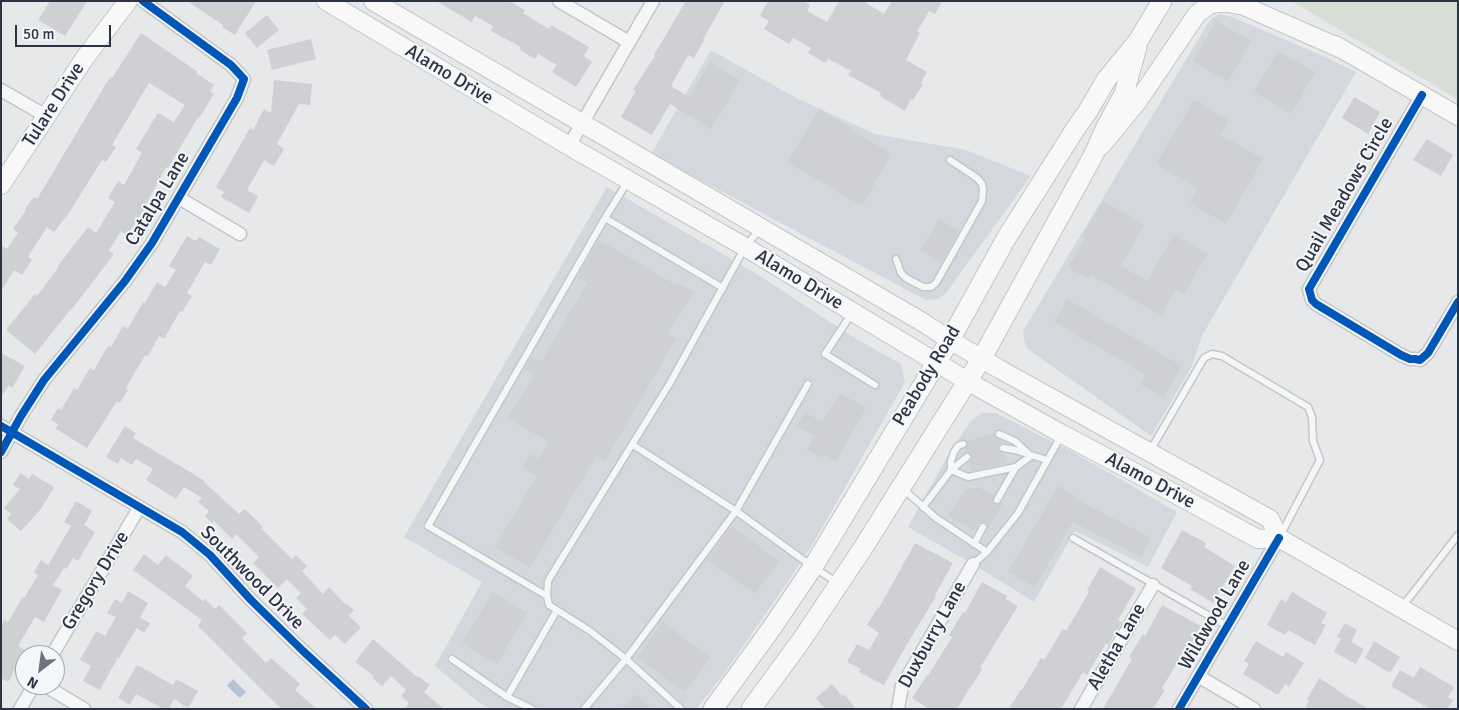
<!DOCTYPE html>
<style>
body{margin:0}
#map{position:relative;width:1459px;height:710px;overflow:hidden;background:#e6e8ea;font-family:Signika,sans-serif}
canvas{display:block}
.frame{position:absolute;inset:0;border:2px solid #2b3445;pointer-events:none}
.north{position:absolute;left:15px;top:645px;width:50px;height:50px;box-sizing:border-box;background:#f4f6f9;border:1px solid #a4a8b1;border-radius:50%;rotate:210deg;font-size:14px;font-weight:700;line-height:20px;text-align:center;color:#2b3445}
.north::after{content:'';display:block;margin:auto;width:18px;height:22px;background:#6c737f;clip-path:polygon(50% 0,100% 100%,50% 72%,0 100%)}
.scale{position:absolute;left:15px;top:25px;width:96px;height:22px;box-sizing:border-box;border:2px solid #2b3445;border-top:0;padding-left:6px;font-size:15px;line-height:18px;white-space:nowrap;color:#2b3445;-webkit-text-stroke:4px #f4f6f9;paint-order:stroke}
</style>
<div id="map">
<canvas width="1459" height="710"></canvas>
<div class="frame"></div>
<div class="north">N</div>
<div class="scale">50 m</div>
</div>
<script>
const c = document.querySelector('canvas').getContext('2d');
c.lineJoin = 'round';
function fillPath(path, color) {
  c.fillStyle = color;
  c.fill(path, 'evenodd');
}
function poly(rows) {
  const path = new Path2D();
  for (const r of rows) {
    path.moveTo(r[0], r[1]);
    for (let i = 2; i < r.length; i += 2) path.lineTo(r[i], r[i + 1]);
  }
  return path;
}
function trace(path, color, width, dash) {
  c.strokeStyle = color;
  c.lineWidth = width;
  c.lineCap = dash ? 'butt' : 'round';
  c.setLineDash(dash || []);
  c.stroke(path);
}
function write(font, color, halo, rows, align = 'center') {
  c.font = font + ' Signika,sans-serif';
  c.lineWidth = 4;
  c.setLineDash([]);
  c.textBaseline = 'middle';
  c.strokeStyle = halo;
  c.fillStyle = color;
  for (const [text, x, y, turn = 0] of rows) {
    c.save();
    c.translate(x, y);
    c.rotate((+turn || 0) * Math.PI / 180);
    c.textAlign = isNaN(turn) ? turn : align;
    if (halo) c.strokeText(text, 0, 0);
    c.fillText(text, 0, 0);
    c.restore();
  }
}
fillPath(poly([
 [1220,14,1232,17,1323,56,1356,72,1210,322,1202,336,1192,366,1151,436,1028,349,1024,341,1023,331,1205,28,1212,18],
 [711,50,796,98,875,134,966,150,1031,176,946,293,938,299,926,300,651,154],
 [607,187,757,274,853,337,901,364,905,382,815,540,793,574,723,675,696,709,490,709,476,700,435,666,482,582,404,537],
 [981,413,996,413,1071,451,1177,512,1148,567,1075,531,1034,602,971,563,908,527,947,457,970,422]
]), '#d4d7dd');
fillPath(poly([
 [1291,1,1458,1,1458,100,1444,91]
]), '#d6ded6');
fillPath(poly([
 [233,679,246,692,240,698,227,686]
]), '#b4c4d5');
fillPath(poly([
 [50,1,87,1,65,36,38,20],
 [187,1,256,1,235,35,222,27,223,25],
 [436,1,509,1,525,10,523,13,549,29,551,25,589,47,584,56,592,62,576,87,552,72,557,65,538,54,535,59,520,50,521,47,491,31,493,26,475,16,472,22],
 [686,1,725,1,703,39,704,40,694,58,688,55,671,86,689,97,710,62,740,80,711,129,670,104,652,135,621,117,636,91,633,90,655,56,654,55],
 [768,1,804,1,810,5,807,11,827,22,839,1,863,1,884,14,892,1,942,1,935,14,929,11,917,32,920,33,906,60,927,72,921,83,923,84,913,100,911,99,905,111,880,96,881,93,848,75,851,71,828,59,826,63,808,53,811,48,793,38,789,44,764,29,769,21,760,16],
 [267,15,279,30,257,48,245,33],
 [1216,21,1251,41,1228,82,1193,61],
 [141,33,198,72,196,73,214,85,210,92,214,94,199,118,198,117,168,168,166,167,140,216,127,235,121,231,109,250,114,254,72,309,71,309,35,354,6,330,35,294,37,296,58,268,57,267,88,227,96,233,115,202,108,198,118,181,124,185,142,153,136,149,158,113,174,122,185,105,149,83,112,145,116,147,106,162,102,160,69,213,54,232,47,227,28,257,32,260,22,275,14,270,1,291,1,245,7,249,18,233,13,229,26,210,25,209,34,197,37,199,110,77,112,78],
 [311,39,316,59,272,70,267,50],
 [1278,51,1315,72,1291,114,1254,92],
 [274,80,312,84,310,105,299,104,277,144,284,149,274,166,264,160,247,190,258,196,249,213,221,197,224,192,216,187,250,128,253,130,264,109,271,113],
 [1354,97,1380,112,1368,134,1342,118],
 [1194,100,1229,120,1221,135,1263,159,1226,224,1190,203,1198,189,1156,164],
 [820,109,891,154,862,206,787,162],
 [1427,139,1453,155,1441,176,1413,160],
 [1103,201,1144,225,1121,266,1147,281,1174,234,1207,254,1184,294,1176,289,1161,315,1091,275,1089,279,1068,268,1085,238,1082,237],
 [939,219,959,231,942,262,921,250],
 [187,236,196,241,199,237,220,249,211,265,205,262,187,293,192,296,182,312,180,311,164,339,159,336,148,356,145,355,126,388,128,390,120,403,117,401,87,448,56,429,58,424,51,420,58,408,61,410,74,388,77,390,90,368,94,370,108,346,111,347,123,326,128,329,143,302,145,303,157,282,165,287,176,270,169,266],
 [599,240,678,286,679,284,694,292,685,307,684,306,668,334,676,339,605,461,596,456,530,568,495,547,537,476,522,467,530,454,539,459,549,442,508,418,534,375,524,369,531,357,541,362,587,283,577,278],
 [1067,299,1182,366,1163,398,1140,384,1145,374,1054,322],
 [1,353,25,366,12,388,9,385,1,397],
 [840,393,866,408,836,461,824,454,822,458,807,450,815,436,797,426,805,412,822,422],
 [125,426,136,433,133,438,205,481,204,482,239,514,245,509,263,527,261,528,292,559,296,555,307,566,302,571,323,594,329,587,345,604,346,603,354,610,349,616,361,627,345,644,335,635,330,640,302,614,307,609,296,598,301,593,287,579,278,588,253,563,259,557,236,534,232,539,214,521,212,523,205,516,209,511,198,502,202,498,184,487,176,499,146,480,153,469,136,459,132,465,121,458,118,464,106,457],
 [994,433,995,437,1001,440,1002,443,999,445,998,449,1000,452,1005,453,1007,463,971,471,968,462,971,459,972,456,969,453,966,452,965,449,968,445,967,441],
 [20,473,29,479,32,474,54,487,41,509,21,531,7,519,11,514,4,508,20,489,13,485],
 [1058,486,1084,502,1084,503,1151,538,1141,557,1073,522,1035,587,1008,572],
 [978,487,994,496,992,500,994,504,997,505,1001,503,1003,503,988,528,987,524,982,522,978,524,974,531,948,516,965,490],
 [76,501,92,511,84,525,95,532,78,561,73,558,66,569,64,568,53,585,62,590,44,622,35,617,18,646,26,651,8,682,1,678,1,626,4,620,8,622,23,597,24,598,38,575,34,572,41,560,48,565,71,526,64,522],
 [732,526,779,561,755,594,707,560],
 [1182,530,1206,543,1204,547,1235,566,1213,603,1190,589,1192,586,1161,568],
 [915,543,953,563,935,595,936,596,900,656,884,685,859,672,861,669,847,662,857,644,869,650,879,633,867,625,878,607,879,608],
 [144,554,158,565,166,555,193,576,185,586,203,601,205,599,215,609,219,605,247,633,242,638,266,663,271,658,300,684,295,690,317,709,282,709,271,699,198,626,202,620,133,570],
 [1100,567,1136,589,1118,620,1122,622,1108,645,1106,643,1087,675,1083,672,1061,709,1009,709,1021,689,1022,690,1041,658,1044,660,1063,629,1066,631,1089,592,1087,590],
 [982,582,1007,596,1006,599,1018,606,980,668,982,669,972,686,971,686,957,709,929,709,912,698,927,675,928,676,952,637,949,635,963,612,965,613],
 [128,591,148,603,140,618,150,623,144,633,137,628,119,658,118,657,100,690,83,681,91,666,80,660,96,631,105,636,116,617,107,613,115,599,122,603],
 [493,592,527,613,497,664,462,643],
 [1292,592,1327,613,1321,623,1326,625,1315,645,1288,630,1285,635,1267,625,1281,599,1286,602],
 [1162,605,1201,626,1188,649,1186,648,1162,688,1165,690,1153,709,1103,709,1132,659,1129,657,1143,634,1145,636],
 [662,622,710,657,685,692,637,658],
 [1345,623,1357,630,1351,642,1364,649,1356,664,1334,652,1341,639,1337,637],
 [373,639,417,677,418,676,430,685,424,692,444,709,405,709,409,703,401,696,406,690,391,676,382,686,372,678,374,676,355,662],
 [1256,641,1283,657,1286,652,1304,663,1289,687,1285,684,1278,695,1243,674,1249,664,1244,661],
 [1374,641,1400,657,1390,673,1365,658],
 [137,665,173,685,176,679,198,691,188,708,174,699,169,709,164,709,136,694,130,705,118,698],
 [1420,667,1454,687,1448,697,1453,700,1447,709,1430,709,1391,686,1400,670,1414,678],
 [1319,678,1337,689,1336,690,1369,709,1305,709,1309,701,1307,700],
 [832,684,842,696,844,694,856,709,825,709,816,698],
 [636,694,652,709,622,709]
]), '#ced0d3');
const lane = poly([
 [605,218,628,181],
 [896,259,901,273,906,278,923,287,931,287,936,283,982,201,983,189,982,184,977,178,950,160],
 [852,313,825,354,875,385],
 [963,444,958,446,954,452,951,461,951,470,968,477,1016,467,1031,456,1015,441,999,434],
 [633,445,736,511,813,567,838,583],
 [1003,448,1015,450,1047,460],
 [1150,451,1204,358,1212,354,1222,356,1308,407,1312,417,1313,441,1320,460,1280,536],
 [902,488,936,518,987,552],
 [997,500,1016,467],
 [923,507,951,470,967,457],
 [1073,538,1227,626],
 [974,544,983,527],
 [973,564,987,552,1018,513,1061,436],
 [547,596,428,526,605,218,723,288],
 [1402,607,1458,535],
 [452,659,507,697,557,610],
 [507,697,532,709],
 [584,709,626,659,736,511,808,384],
 [681,709,626,659,590,631,549,605,547,596,548,581,554,571,670,383,745,247,760,229]
]);
const street = poly([
 [559,1,629,42],
 [1,90,46,116],
 [1422,95,1309,289,1312,300,1316,304,1401,355,1410,359,1415,359,1420,360,1428,353,1458,302],
 [569,146,653,1],
 [179,198,240,234],
 [1,426,182,532,210,555,251,600,303,651,366,709],
 [1,452,21,416,44,380,125,281,152,243,237,98,244,79,231,65,143,1],
 [52,655,139,508],
 [1198,676,1254,709],
 [44,685,84,709],
 [20,709,34,685],
 [898,709,902,686,973,564],
 [1081,709,1153,585],
 [1179,709,1279,538]
]);
const secondary = poly([
 [326,1,569,146,745,247,967,381,1062,434,1166,489,1258,539,1279,538,1458,641],
 [373,1,924,323,950,340,1001,370,1270,519,1279,538],
 [1335,45,1458,116],
 [1101,146,1138,101,1197,14,1209,5,1217,3,1228,3,1244,6,1344,50],
 [1,185,84,59,128,1]
]);
const primary = poly([
 [713,709,771,629,813,567,950,340,1007,237,1076,128,1088,111,1106,80,1138,41,1162,1],
 [751,709,801,641,863,548,982,358,1094,154,1106,127,1124,94,1137,47]
]);
trace(lane, '#c4c6c8', 9);
trace(street, '#c4c6c8', 15);
trace(secondary, '#c4c6c8', 20);
trace(primary, '#c2c5c8', 21);
trace(lane, '#f5f6f7', 6);
trace(street, '#f5f6f7', 12);
trace(secondary, '#f8f8f8', 18);
trace(primary, '#f8f8f8', 19);
trace(poly([
 [1422,95,1309,289,1312,300,1316,304,1401,355,1410,359,1415,359,1420,360,1428,353,1458,302],
 [1,426,182,532,210,555,251,600,303,651,366,709],
 [1,452,21,416,44,380,125,281,152,243,237,98,244,79,231,65,143,1],
 [1179,709,1279,538]
]), '#0057b8', 8);
write('19px', '#2b3445', '#f4f6f9', [
 ["Alamo Drive",449,75,31],
 ["Tulare Drive",54,105,-57],
 ["Quail Meadows Circle",1345,195,-60],
 ["Catalpa Lane",158,199,-59],
 ["Alamo Drive",799,280,31],
 ["Peabody Road",927,376,-59],
 ["Alamo Drive",1150,481,28],
 ["Southwood Drive",252,578,45],
 ["Gregory Drive",96,581,-59],
 ["Wildwood Lane",1215,615,-60],
 ["Duxburry Lane",933,635,-61],
 ["Aletha Lane",1117,647,-60]
]);
</script>
